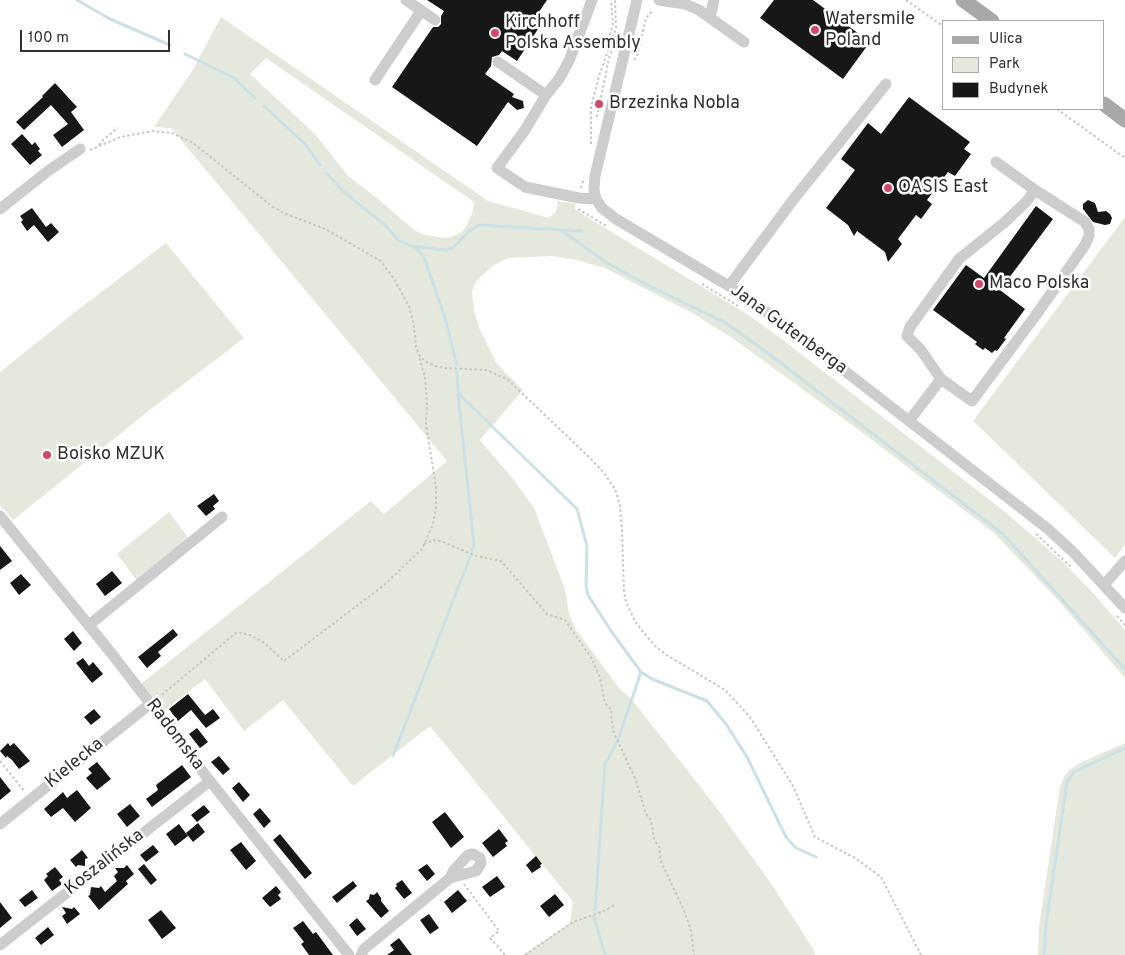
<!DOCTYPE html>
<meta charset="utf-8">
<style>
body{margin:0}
#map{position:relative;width:1125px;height:955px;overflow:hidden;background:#fff;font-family:Overpass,sans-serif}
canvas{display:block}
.legend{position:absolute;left:942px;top:20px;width:162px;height:90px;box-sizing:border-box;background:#fff;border:1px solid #acacac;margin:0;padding:6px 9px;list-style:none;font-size:15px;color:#303030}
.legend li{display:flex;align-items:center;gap:10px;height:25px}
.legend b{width:25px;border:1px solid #acacac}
.scale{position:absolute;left:20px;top:30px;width:150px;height:22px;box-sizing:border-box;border:2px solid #303030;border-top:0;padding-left:6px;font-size:15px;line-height:18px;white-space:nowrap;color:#303030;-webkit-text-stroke:4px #fff;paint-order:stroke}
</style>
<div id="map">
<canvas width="1125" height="955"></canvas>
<ul class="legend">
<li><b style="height:6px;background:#a8a8a8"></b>Ulica</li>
<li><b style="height:14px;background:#e5e8dd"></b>Park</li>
<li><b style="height:14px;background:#171717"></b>Budynek</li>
</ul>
<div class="scale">100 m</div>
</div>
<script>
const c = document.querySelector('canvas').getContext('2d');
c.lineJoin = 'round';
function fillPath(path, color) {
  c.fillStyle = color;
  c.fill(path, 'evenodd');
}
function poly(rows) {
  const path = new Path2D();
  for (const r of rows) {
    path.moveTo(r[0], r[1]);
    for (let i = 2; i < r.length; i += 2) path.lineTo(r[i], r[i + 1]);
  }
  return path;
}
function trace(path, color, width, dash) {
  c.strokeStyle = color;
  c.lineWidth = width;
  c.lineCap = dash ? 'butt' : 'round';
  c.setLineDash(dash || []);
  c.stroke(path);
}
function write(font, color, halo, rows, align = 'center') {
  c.font = font + ' Overpass,sans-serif';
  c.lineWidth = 5;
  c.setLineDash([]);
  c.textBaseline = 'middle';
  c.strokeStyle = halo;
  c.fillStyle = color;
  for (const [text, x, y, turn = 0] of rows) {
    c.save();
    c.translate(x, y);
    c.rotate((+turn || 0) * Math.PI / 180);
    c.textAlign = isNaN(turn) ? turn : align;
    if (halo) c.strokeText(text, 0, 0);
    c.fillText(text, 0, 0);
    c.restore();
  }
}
fillPath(poly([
 [221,17,488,201,549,218,556,212,558,201,575,204,575,209,592,220,750,316,779,337,1004,511,1064,563,1094,594,1125,630,1125,678,1058,600,994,533,867,436,735,340,694,314,605,268,577,260,552,256,508,258,494,265,479,278,474,285,472,292,474,311,480,330,497,364,523,390,480,440,513,479,534,508,565,589,569,614,576,630,619,688,633,701,716,807,770,882,814,950,815,955,523,955,570,923,573,902,430,726,353,786,283,700,244,731,205,679,158,715,137,687,371,501,384,514,447,461,171,128,154,127,192,71],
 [266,58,474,202,472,214,466,226,461,233,451,237,443,238,422,234,414,230,377,198,348,176,315,134,250,74],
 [1125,217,1125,545,1115,558,973,421],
 [166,243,244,338,156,405,13,520,0,505,0,372,79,309],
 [169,512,190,540,138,582,117,554],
 [1125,743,1125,955,1038,955,1039,927,1060,786,1064,777,1069,770,1080,763]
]), '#e5e8dd');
trace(poly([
 [77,0,110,19,170,45],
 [185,54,234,78,255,98],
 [264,106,306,145,320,165],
 [327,174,344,192,386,226,398,240,411,246,446,250,453,248,468,232,479,225,582,231],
 [561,230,607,263,649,286,726,323,769,354,1003,534,1125,669],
 [415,247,424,257,445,318,457,365],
 [457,372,458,390,462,397,577,509,587,546,586,586,588,595,611,631,641,672,618,740,605,764,595,910],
 [458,394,474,545,471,552],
 [641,672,652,679,707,701,726,724,747,757,786,837,796,848,816,857],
 [393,756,470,557],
 [594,917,605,955],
 [1044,955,1046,925,1067,782,1074,772,1125,748]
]), '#cbe1e6', 3);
fillPath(poly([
 [427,0,547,0,535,18,542,23,517,61,502,51,499,55,492,57,491,66,485,74,514,94,512,97,523,101,524,108,517,110,508,102,477,146,392,87,433,27,438,27,441,24,441,16,444,11],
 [774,0,813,0,870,42,843,79,760,18],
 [55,83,77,107,71,112,84,130,62,147,53,135,68,124,51,105,24,130,16,122,43,97,42,96],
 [909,97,970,142,964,149,971,154,955,176,948,172,927,200,932,204,921,219,916,215,898,239,902,244,888,262,885,252,857,231,854,236,848,225,826,208,855,170,841,159,868,123,881,134],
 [22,134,32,145,35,142,40,149,38,151,42,155,30,165,11,144],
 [1088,200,1095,203,1098,212,1106,211,1110,214,1112,218,1110,224,1105,225,1093,222,1083,209,1083,204],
 [1036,206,1053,219,1000,290,1025,309,1004,338,1006,339,997,351,995,350,992,353,985,348,983,350,975,344,977,342,933,310,966,265,984,278],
 [32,208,46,227,51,223,59,232,48,242,34,225,27,231,21,222,23,220,20,216],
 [214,494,219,501,213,506,215,509,206,516,197,506],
 [0,546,12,561,0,570],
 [112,571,122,583,105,596,96,584],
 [21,574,31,585,19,595,10,583],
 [173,629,178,635,158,652,161,656,147,668,138,657],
 [73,631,82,643,74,651,64,639],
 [83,658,89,666,93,662,103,674,92,683,76,663],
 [188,694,205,715,213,709,220,718,206,728,191,710,178,721,169,709],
 [94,709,101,717,91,725,84,717],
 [197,728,208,742,200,748,189,734],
 [8,743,10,746,14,743,30,761,19,769,12,760,7,756,6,758,0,751],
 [219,756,230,769,223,775,211,762],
 [97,762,111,779,97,790,86,778,92,773,88,769],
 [182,765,191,777,152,807,146,799,158,790,156,785],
 [0,777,11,791,0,800],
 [239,782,250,795,243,802,232,788],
 [77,790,91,808,75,822,63,808,51,817,44,809,63,792,67,798],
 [130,804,140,816,127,827,117,814],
 [204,805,210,812,197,822,191,815],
 [260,808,271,821,264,828,253,814],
 [445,812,464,837,451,848,432,822],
 [198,823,205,832,193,842,186,833],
 [179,824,188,836,175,846,166,834],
 [499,829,508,841,505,843,507,846,493,857,482,843],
 [280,834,312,873,305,879,273,840],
 [241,842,256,861,246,870,230,850],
 [153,845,159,852,146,862,140,855],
 [82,850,88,858,85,859,85,866,78,865,76,867,70,860],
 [536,856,542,864,540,865,541,867,532,873,526,865],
 [144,864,157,880,151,885,138,869],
 [427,864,435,874,427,881,418,870],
 [127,865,134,874,126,881,128,884,99,910,88,896,90,895,91,887,99,888,101,886,105,892,117,881,114,876,118,872,115,868,124,868],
 [55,867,63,877,59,880,62,884,52,891,44,880,48,876,46,874],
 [497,876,505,887,490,897,482,887],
 [402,880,412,893,404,899,395,888,397,886,396,884],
 [353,881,357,886,337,903,332,897],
 [276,886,281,892,278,895,281,899,270,907,262,898],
 [32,890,38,898,25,907,19,900],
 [458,890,467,901,452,913,444,902],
 [377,892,381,898,381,901,389,911,381,918,366,901,369,899,370,894,374,895],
 [555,894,564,905,549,917,540,906],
 [0,902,12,918,0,928],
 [62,907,72,909,74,907,80,914,67,924,62,916,66,913],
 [161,910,176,928,162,939,148,920],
 [429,914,439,928,430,934,420,920],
 [357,918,366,929,357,936,349,925],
 [303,921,313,934,316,932,333,955,309,955,301,944,304,942,293,928],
 [48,927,54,935,41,945,35,938],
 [399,938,412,955,387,955,394,950,390,945]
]), '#171717');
trace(poly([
 [906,0,944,27],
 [610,35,613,23,611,0],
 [634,60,637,56,646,18,653,10],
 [1057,109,1125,158],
 [597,117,609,58,616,39],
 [591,144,591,107,599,76,616,28,615,0],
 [99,145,104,139,118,128],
 [90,150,120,137,153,131,172,133,193,143,273,207,284,213,325,229,381,261,394,279,409,306,414,326,416,348,419,355,425,361,435,366,444,368,486,370,507,379,590,458,604,473,615,489,620,505,622,532,624,591,626,602,636,623,654,645,665,654,725,690,750,717,793,786,815,837,855,858,881,877,921,955],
 [581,188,584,178],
 [578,209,608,227],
 [702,284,738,306],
 [1036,534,1071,567],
 [424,544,434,540,441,541,476,556,501,561,547,614,565,620,592,659,600,678,605,703,612,710,611,714,613,731,635,778,646,814,651,820,654,839,659,847,661,862,684,910,691,931,694,955],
 [1117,616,1125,625],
 [158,698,237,632,250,635,263,642,284,661,383,586,422,549,433,524,436,507,436,487,426,424,427,402,425,377,419,356],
 [0,761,25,792],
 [464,884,499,931,490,938,505,955],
 [525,955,573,922,604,911,616,904]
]), '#c7c7c7', 2, [2.5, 2.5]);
trace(poly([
 [406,0,435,20],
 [592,0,569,61,559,79,546,95,525,130,497,168,525,187,579,198,596,199],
 [637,0,595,176,594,189,596,199,602,208,616,219,729,286,787,326,1048,529,1074,553,1125,608],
 [659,0,685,4,699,10,744,42],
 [710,17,714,0],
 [498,62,546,95],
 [375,80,421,11],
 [0,209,48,171,80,149],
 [729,286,793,200,886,84],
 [941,379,921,350,907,336,910,327,959,259,1005,222,1026,202,1035,190],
 [909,421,941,379,972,401,1036,315,1085,245,1089,236,1089,229,1085,222,1035,190,996,162],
 [0,516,112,654,210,781,349,955],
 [1104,585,1125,561],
 [89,625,222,517],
 [0,824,150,704],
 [0,945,210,781],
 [361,955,364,949,450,878,454,870,468,855,473,854,480,858,481,863,476,871,450,878]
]), '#cdcdcd', 11);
trace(poly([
 [963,0,992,21],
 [1104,104,1125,120]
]), '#a8a8a8', 15);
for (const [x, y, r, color] of [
 [815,30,5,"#d1486a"],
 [495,33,5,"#d1486a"],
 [599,104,5,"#d1486a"],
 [888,188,5,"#d1486a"],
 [979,284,5,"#d1486a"],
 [47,455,5,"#d1486a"]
]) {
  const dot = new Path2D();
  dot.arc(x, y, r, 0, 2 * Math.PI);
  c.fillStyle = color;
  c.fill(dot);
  trace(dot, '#fff', 2);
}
write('18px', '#303030', '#fff', [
 ["Watersmile",825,20],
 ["Poland",825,41],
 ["Kirchhoff",505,23],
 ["Polska Assembly",505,44],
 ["Brzezinka Nobla",609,104],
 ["OASIS East",898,188],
 ["Maco Polska",989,284],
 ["Boisko MZUK",57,455]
], 'left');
write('18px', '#303030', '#fff', [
 ["Jana Gutenberga",788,330,36],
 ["Radomska",174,735,53],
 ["Kielecka",75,764,-39],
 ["Koszalińska",105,863,-38]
]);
</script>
